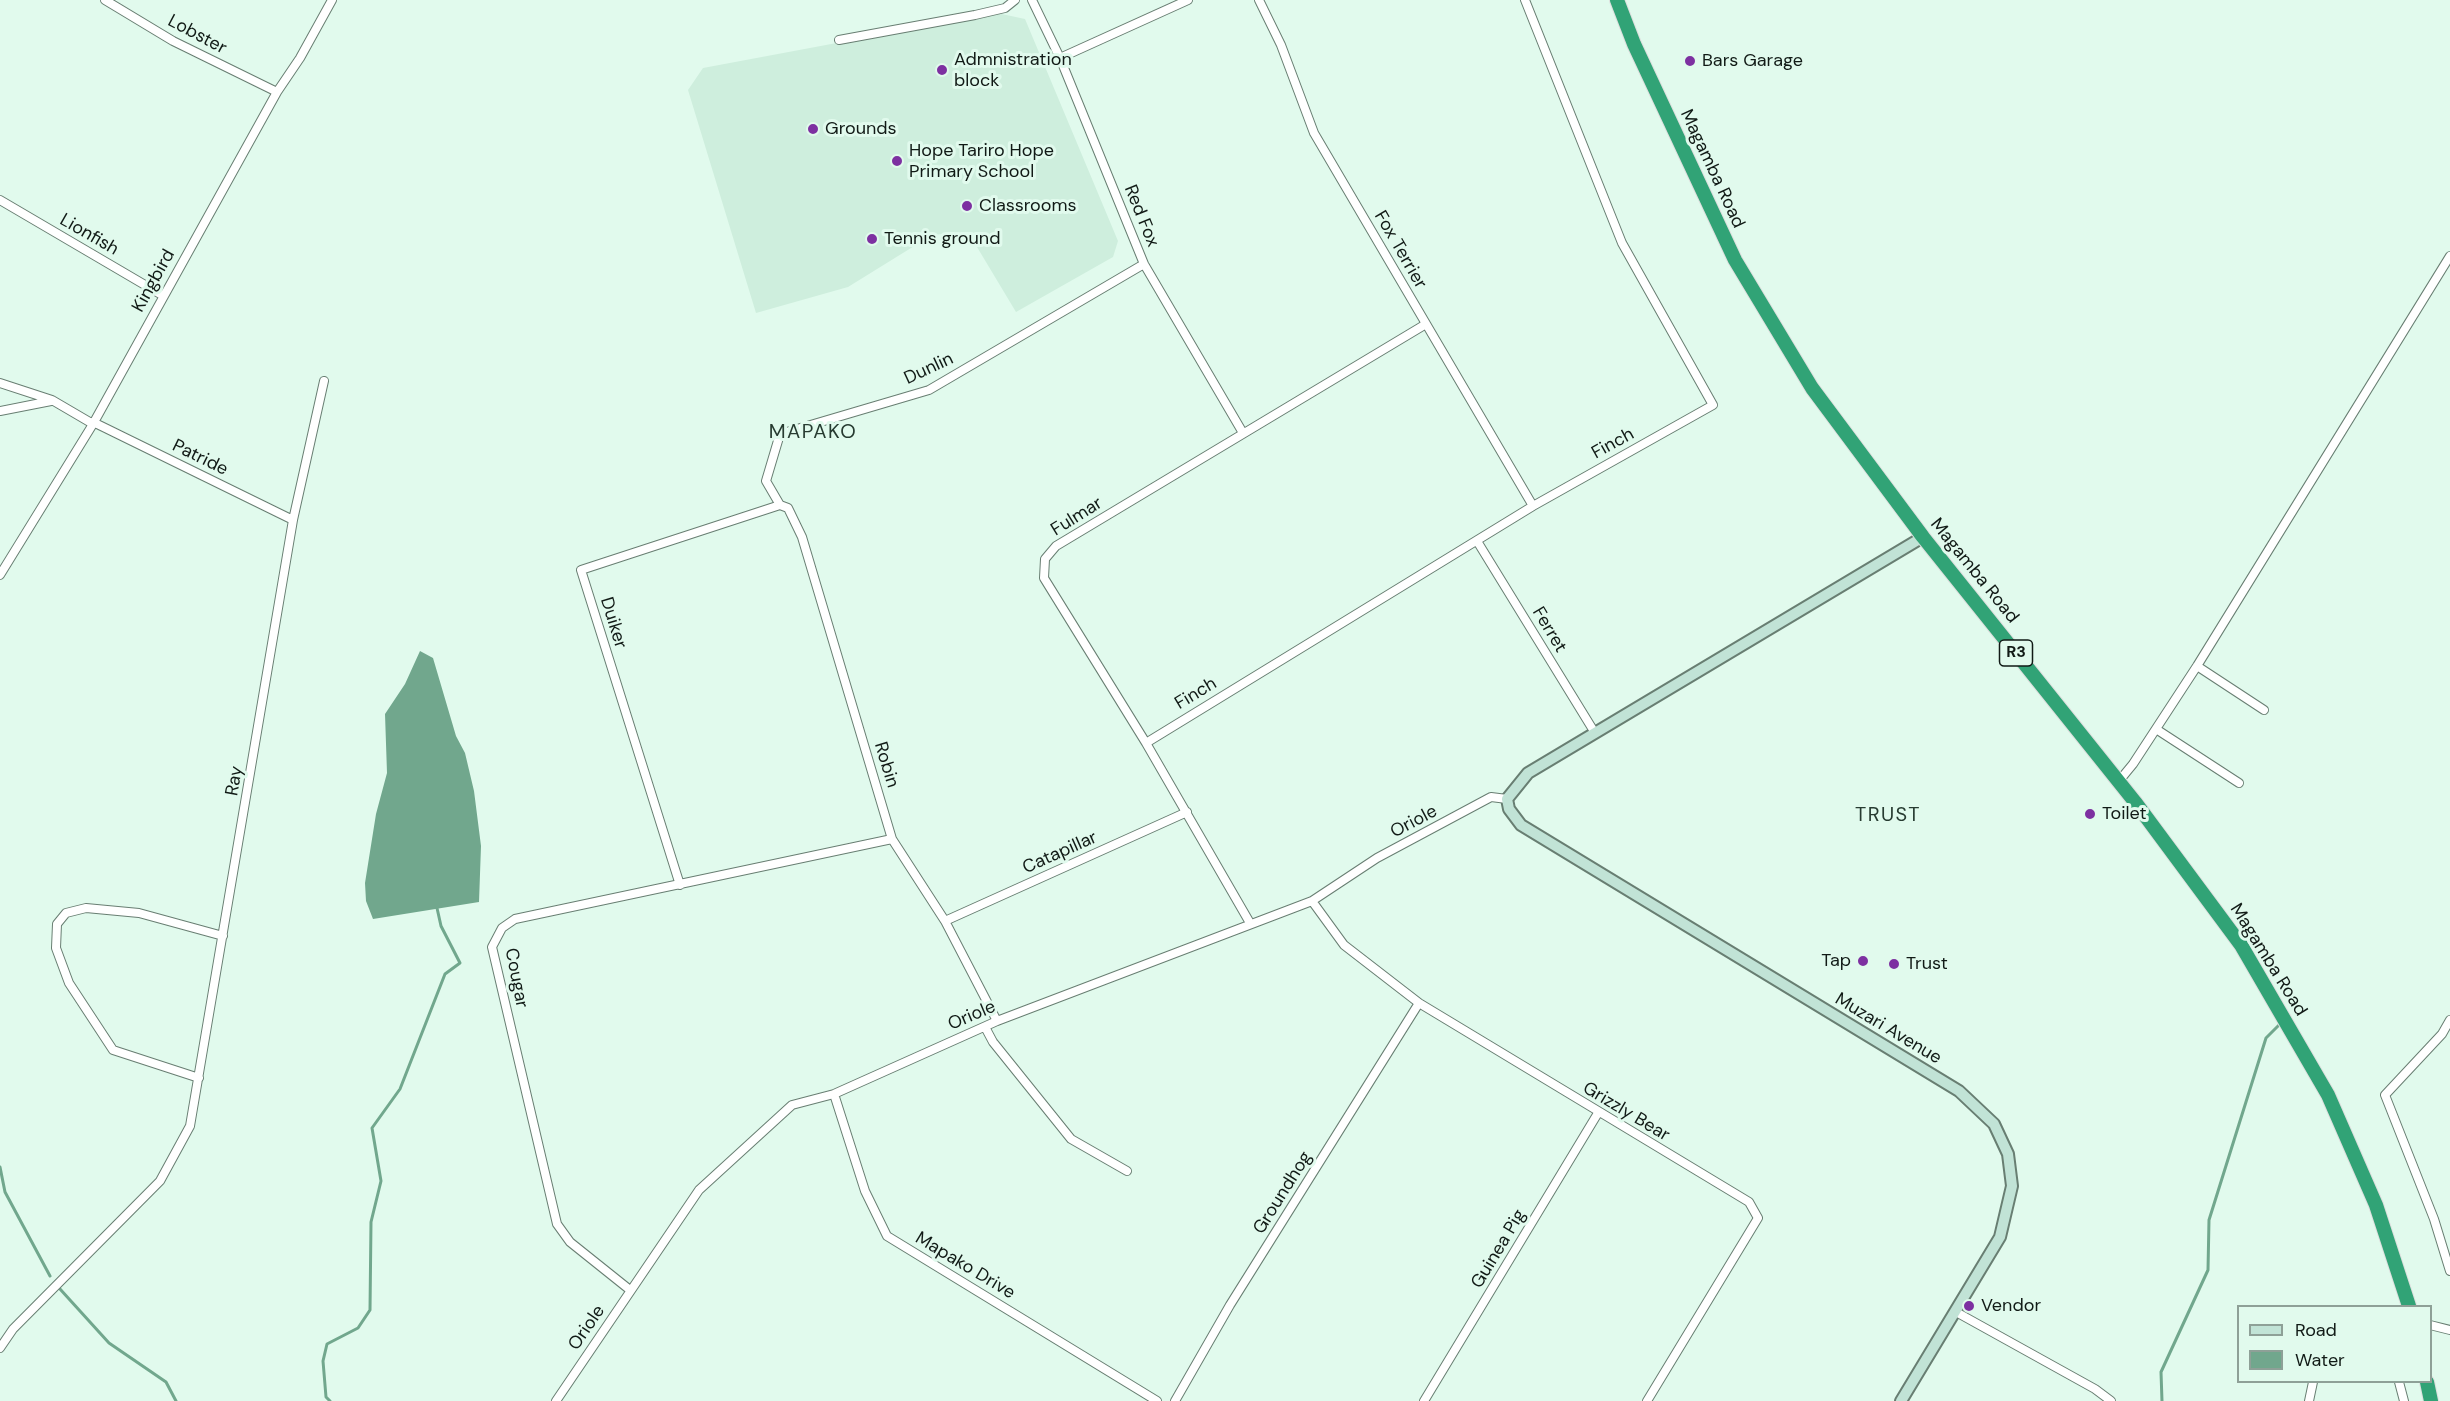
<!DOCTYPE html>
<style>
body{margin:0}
#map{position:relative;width:2450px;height:1401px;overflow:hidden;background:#e1faed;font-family:"DM Sans",sans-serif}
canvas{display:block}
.legend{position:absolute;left:2237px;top:1305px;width:195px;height:78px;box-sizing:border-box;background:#e1faed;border:2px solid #8ea097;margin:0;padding:8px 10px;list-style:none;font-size:18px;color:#111a16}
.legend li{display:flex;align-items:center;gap:12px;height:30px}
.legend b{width:30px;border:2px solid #8ea097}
</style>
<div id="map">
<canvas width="2450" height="1401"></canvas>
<ul class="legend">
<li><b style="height:8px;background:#c1e3d6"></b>Road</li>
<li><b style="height:16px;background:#71a78d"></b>Water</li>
</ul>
</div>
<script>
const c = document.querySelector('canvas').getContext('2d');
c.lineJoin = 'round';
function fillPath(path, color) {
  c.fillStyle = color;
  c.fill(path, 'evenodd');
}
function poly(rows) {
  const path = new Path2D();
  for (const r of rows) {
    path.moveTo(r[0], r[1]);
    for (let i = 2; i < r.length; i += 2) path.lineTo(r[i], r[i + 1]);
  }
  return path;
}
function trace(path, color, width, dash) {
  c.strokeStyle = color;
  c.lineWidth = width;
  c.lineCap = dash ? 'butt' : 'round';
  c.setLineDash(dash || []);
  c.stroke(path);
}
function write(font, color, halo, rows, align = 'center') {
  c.font = font + ' "DM Sans",sans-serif';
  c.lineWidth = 6;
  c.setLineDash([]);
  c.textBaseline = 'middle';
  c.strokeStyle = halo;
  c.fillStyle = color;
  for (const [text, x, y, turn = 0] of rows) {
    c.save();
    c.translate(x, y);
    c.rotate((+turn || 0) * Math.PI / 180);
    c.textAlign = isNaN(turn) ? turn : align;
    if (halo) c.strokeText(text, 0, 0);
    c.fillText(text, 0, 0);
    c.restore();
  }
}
fillPath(poly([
 [997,13,1025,19,1118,241,1113,257,1016,312,968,232,932,235,848,287,756,313,688,90,703,68]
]), '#ceeedd');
fillPath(poly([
 [420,651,433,658,456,736,465,753,474,791,481,846,479,902,373,919,366,901,365,883,376,814,387,773,385,714,405,684]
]), '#71a78d');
trace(poly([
 [0,1167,5,1192,50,1276],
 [60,1289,109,1343,166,1382,176,1401],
 [330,1401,326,1397,323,1361,327,1344,358,1328,370,1310,371,1222,381,1181,372,1128,400,1089,445,974,460,963,441,926,437,908],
 [2162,1401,2161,1372,2208,1270,2209,1220,2266,1038,2279,1025]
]), '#71a78d', 3);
const street = poly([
 [105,0,173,41,277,92],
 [1032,0,1060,58,1144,264,1243,433],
 [1259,0,1281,45,1314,133,1533,506],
 [839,40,975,15,1005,8,1015,0],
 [1060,58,1188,0],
 [0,200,162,295],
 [0,383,52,400,93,424],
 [0,411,51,401],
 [93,422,293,520],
 [780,505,788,508,802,537,892,839,945,921,997,1021],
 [780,505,766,481,780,434,929,390,1144,264],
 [1477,541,1595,733],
 [0,575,93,424,277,92,300,58,332,0],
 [2197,666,2264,710],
 [2156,729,2239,783],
 [1146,743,1533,506,1713,405,1622,243,1525,0],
 [2119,781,2133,764,2197,666,2450,256],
 [680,885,581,570,780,505],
 [1312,901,1344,945,1419,1003,1749,1202,1758,1218,1647,1401],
 [945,921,1187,812],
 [1250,923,1146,743,1044,578,1045,559,1056,546,1426,324],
 [2450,1020,2442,1034,2385,1095,2434,1219,2450,1271],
 [985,1027,993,1042,1071,1139,1127,1171],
 [199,1078,113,1050,69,983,56,948,57,924,66,913,86,908,139,913,223,936],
 [834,1094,865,1191,887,1236,1157,1401],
 [630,1290,570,1242,557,1224,492,947,502,928,515,919,892,839],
 [1956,1312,2095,1389,2111,1401],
 [2430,1325,2450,1330],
 [0,1348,13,1329,160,1181,190,1126,293,520,324,381],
 [2399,1382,2404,1401],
 [556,1401,699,1190,792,1105,834,1094,997,1021,1312,901,1377,858,1491,797,1507,799],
 [1175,1401,1230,1305,1419,1003],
 [1424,1401,1598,1113],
 [2309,1401,2313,1382]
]);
const secondary = poly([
 [1901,1401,2000,1237,2012,1186,2008,1154,1994,1124,1959,1091,1521,825,1509,809,1507,799,1528,773,1923,537]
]);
const highway = poly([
 [1617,0,1634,44,1735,260,1812,388,1923,537,2135,802,2241,945,2328,1095,2376,1205,2409,1306],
 [2427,1382,2431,1401]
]);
trace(street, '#687e72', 10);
trace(secondary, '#687e72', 14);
trace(highway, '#dedfde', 16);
trace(street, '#fff', 8);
trace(secondary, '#c1e3d6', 10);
trace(highway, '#31a376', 14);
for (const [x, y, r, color] of [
 [1690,61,6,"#7d30a1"],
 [942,70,6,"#7d30a1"],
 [813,129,6,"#7d30a1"],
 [897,161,6,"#7d30a1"],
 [967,206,6,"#7d30a1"],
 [872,239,6,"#7d30a1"],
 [2090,814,6,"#7d30a1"],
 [1863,961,6,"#7d30a1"],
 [1894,964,6,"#7d30a1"],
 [1969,1306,6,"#7d30a1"]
]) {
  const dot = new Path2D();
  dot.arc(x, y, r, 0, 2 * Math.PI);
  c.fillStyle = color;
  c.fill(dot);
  trace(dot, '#e1faed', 2);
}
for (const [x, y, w] of [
 [2016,653,33]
]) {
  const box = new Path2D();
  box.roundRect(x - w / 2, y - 13, w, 26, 4.5);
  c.fillStyle = '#e1faed';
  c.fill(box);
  trace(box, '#111a16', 1.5);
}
write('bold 16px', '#111a16', null, [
 ["R3",2016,653]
]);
write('18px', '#111a16', '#e1faed', [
 ["Lobster",197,35,28],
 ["Magamba Road",1712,169,65],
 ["Red Fox",1141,216,68],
 ["Lionfish",89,235,30],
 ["Fox Terrier",1400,250,60],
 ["Kingbird",154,281,-61],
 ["Dunlin",929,369,-25],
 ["Finch",1613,444,-29],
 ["Patride",200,458,26],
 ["Fulmar",1077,517,-32],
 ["Magamba Road",1974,571,51],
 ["Duiker",613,623,73],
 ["Ferret",1549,630,59],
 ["Finch",1196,694,-31],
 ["Robin",886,765,73],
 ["Ray",235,781,-80],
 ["Oriole",1414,822,-28],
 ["Catapillar",1060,853,-24],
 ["Magamba Road",2268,960,58],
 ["Cougar",516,978,79],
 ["Oriole",972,1016,-23],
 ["Muzari Avenue",1888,1029,31],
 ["Grizzly Bear",1626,1112,31],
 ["Groundhog",1283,1193,-58],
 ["Guinea Pig",1499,1249,-59],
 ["Mapako Drive",965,1266,31],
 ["Oriole",587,1328,-56]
]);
write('18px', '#111a16', '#e1faed', [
 ["Admnistration",954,60],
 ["block",954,81],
 ["Bars Garage",1702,61],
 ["Grounds",825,129],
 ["Hope Tariro Hope",909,151],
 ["Primary School",909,172],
 ["Classrooms",979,206],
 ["Tennis ground",884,239],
 ["Toilet",2102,814],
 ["Tap",1851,961,"right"],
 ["Trust",1906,964],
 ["Vendor",1981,1306]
], 'left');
c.letterSpacing = '1.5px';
write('20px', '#273b31', '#e1faed', [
 ["MAPAKO",813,433],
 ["TRUST",1888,816]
]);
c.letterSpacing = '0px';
</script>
